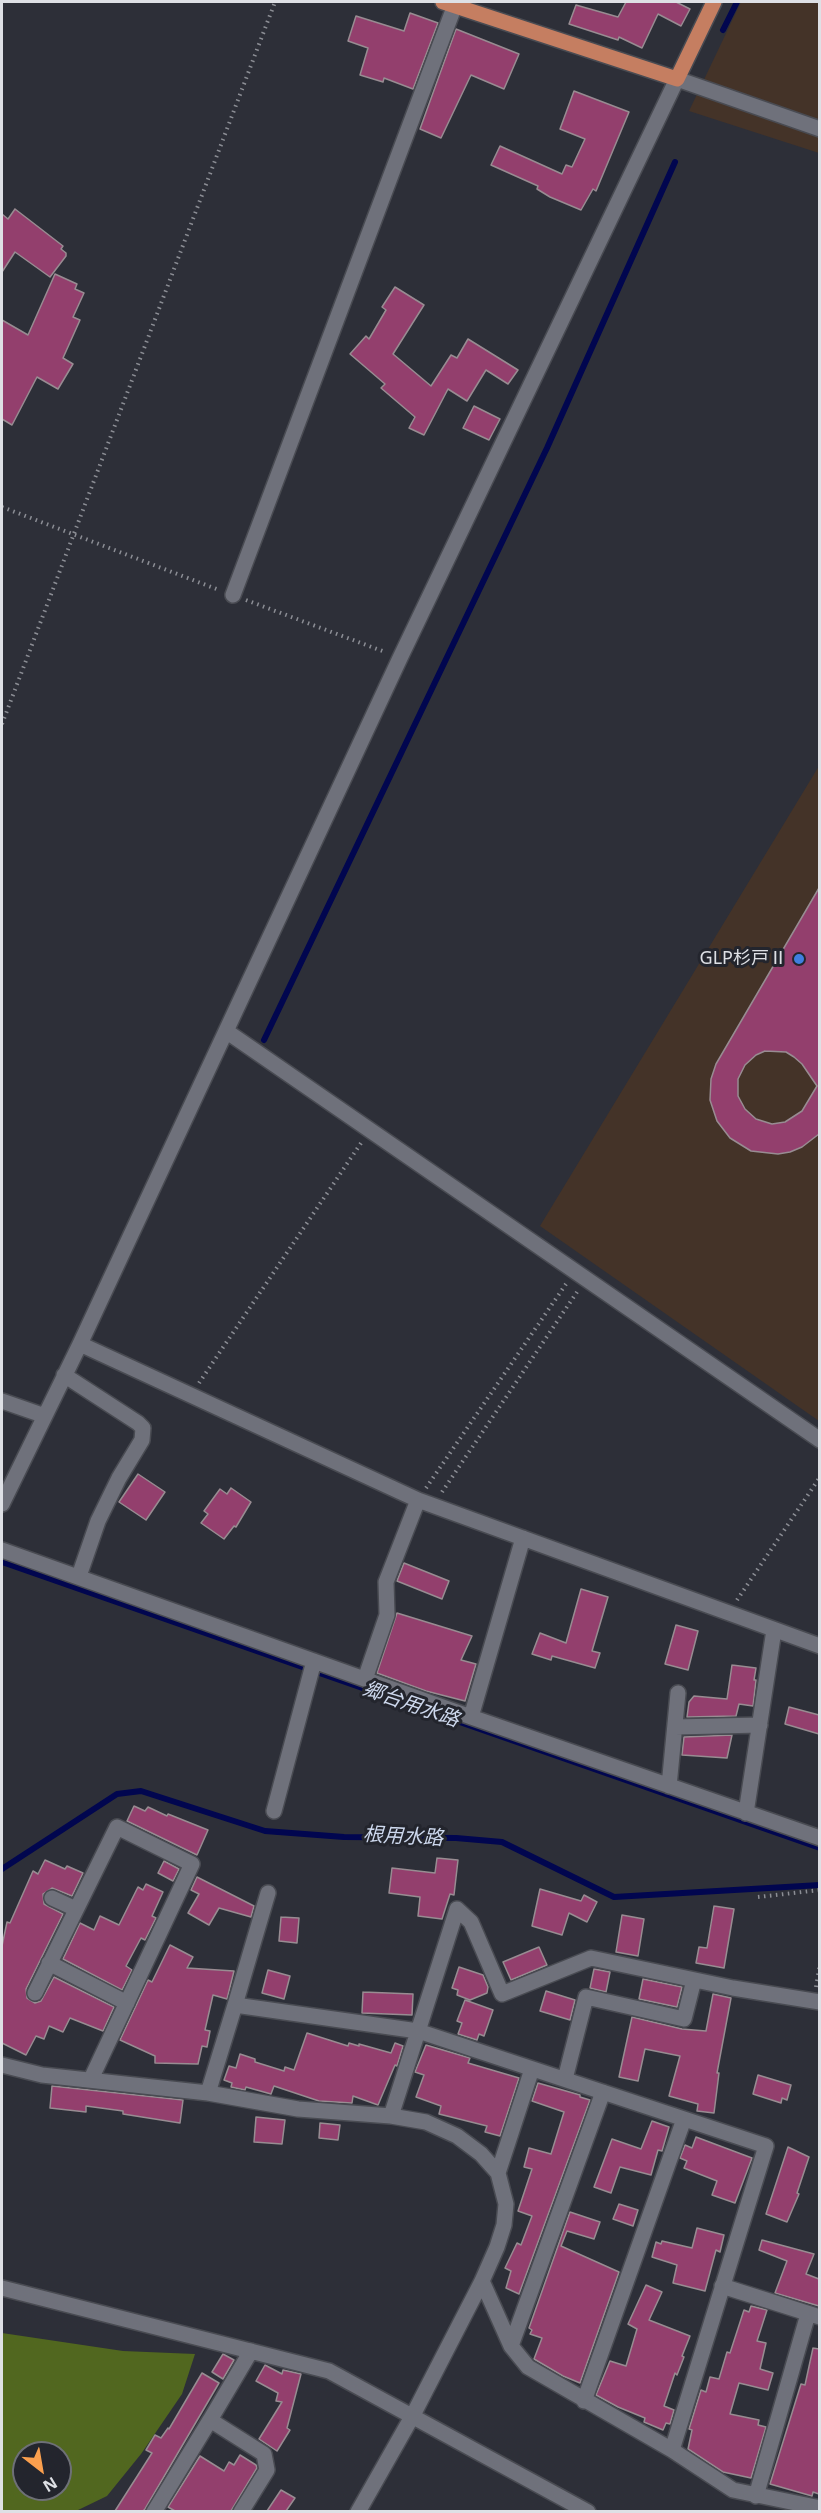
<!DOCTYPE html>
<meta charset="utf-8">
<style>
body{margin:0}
#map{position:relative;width:821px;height:2513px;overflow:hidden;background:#2d2f38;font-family:"Noto Sans",sans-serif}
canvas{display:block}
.frame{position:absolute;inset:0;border:3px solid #dee0e5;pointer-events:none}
.north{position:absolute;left:12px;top:2441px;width:60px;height:60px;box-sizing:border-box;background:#23252d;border:2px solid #6e7077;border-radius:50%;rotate:149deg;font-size:16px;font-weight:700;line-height:24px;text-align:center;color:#dee0e5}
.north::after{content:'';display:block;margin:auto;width:21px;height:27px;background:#fa9f4e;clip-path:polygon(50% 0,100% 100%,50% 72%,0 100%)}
</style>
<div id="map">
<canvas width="821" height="2513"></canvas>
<div class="frame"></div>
<div class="north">N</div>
</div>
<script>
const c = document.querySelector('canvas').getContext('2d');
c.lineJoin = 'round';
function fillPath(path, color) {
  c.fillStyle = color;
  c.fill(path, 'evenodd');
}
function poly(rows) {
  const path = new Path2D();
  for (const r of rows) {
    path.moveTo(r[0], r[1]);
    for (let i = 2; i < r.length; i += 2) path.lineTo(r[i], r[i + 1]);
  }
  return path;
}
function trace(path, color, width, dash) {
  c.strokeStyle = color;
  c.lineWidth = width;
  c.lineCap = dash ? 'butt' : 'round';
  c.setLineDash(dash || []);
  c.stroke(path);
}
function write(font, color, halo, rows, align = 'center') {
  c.font = font + ' "Noto Sans","Noto Sans JP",sans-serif';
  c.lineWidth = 6;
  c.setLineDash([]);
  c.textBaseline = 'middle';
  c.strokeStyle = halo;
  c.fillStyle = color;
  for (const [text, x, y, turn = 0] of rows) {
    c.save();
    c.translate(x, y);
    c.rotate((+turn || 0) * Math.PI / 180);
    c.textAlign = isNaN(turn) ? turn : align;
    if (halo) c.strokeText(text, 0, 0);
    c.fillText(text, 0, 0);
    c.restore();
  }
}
fillPath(poly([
 [741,2,819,2,819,153,689,111],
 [819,766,819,1421,540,1226]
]), '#443328');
fillPath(poly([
 [2,2333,123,2351,195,2354,182,2394,141,2454,107,2496,76,2511,2,2511],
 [24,2453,60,2453,60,2489,24,2489]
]), '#51671f');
trace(poly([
 [723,30,737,2],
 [264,1040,547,448,675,162],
 [2,1562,820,1848],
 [2,1869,117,1794,141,1791,265,1831,344,1837,456,1838,502,1842,614,1897,820,1885]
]), '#01064f', 6);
const building = poly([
 [626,2,676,2,690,9,681,26,658,14,642,48,619,37,618,40,569,24,576,5,618,17,626,2],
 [410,13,438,23,413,89,384,78,383,82,360,75,368,48,348,41,356,16,404,31,410,13],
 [456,29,519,54,504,89,471,75,441,138,420,129,456,29],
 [574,91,629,112,596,191,593,189,581,210,550,197,537,189,538,186,491,165,500,146,562,174,566,165,572,167,585,139,560,129,574,91],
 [15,209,63,246,61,249,66,253,66,256,50,277,15,252,2,272,2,214,8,219,15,209],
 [55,274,77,284,75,289,84,293,73,317,80,320,63,358,73,364,58,389,37,377,12,425,2,419,2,320,28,335,55,274],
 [395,287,424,305,393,354,431,386,451,355,457,358,468,339,518,370,508,384,486,370,467,401,448,389,424,435,409,428,415,417,381,388,385,384,350,354,366,336,369,339,386,310,382,307,395,287],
 [474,406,500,419,489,440,463,428,474,406],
 [819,888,819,1134,802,1147,790,1152,778,1154,751,1151,730,1138,717,1121,710,1100,711,1079,716,1064,819,888],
 [765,1051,786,1052,794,1057,802,1064,817,1086,802,1111,785,1122,772,1124,756,1119,745,1109,738,1096,738,1079,745,1065,756,1055,765,1051],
 [138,1474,165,1492,146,1520,119,1502,138,1474],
 [231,1488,251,1502,236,1527,234,1526,224,1539,201,1523,208,1514,204,1511,220,1489,227,1494,231,1488],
 [404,1563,449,1581,442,1599,397,1581,404,1563],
 [581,1589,608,1597,592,1651,600,1653,595,1668,552,1656,551,1660,532,1654,540,1633,566,1643,581,1589],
 [397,1613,472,1636,461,1660,476,1664,465,1701,426,1691,377,1673,397,1613],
 [676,1625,698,1631,688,1670,665,1664,676,1625],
 [732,1665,756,1668,754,1680,756,1680,753,1706,739,1704,736,1716,687,1717,689,1702,694,1696,727,1699,732,1665],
 [789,1707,819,1715,819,1734,785,1724,789,1707],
 [732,1735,727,1758,682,1755,684,1737,732,1735],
 [134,1806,145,1811,148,1807,167,1816,168,1814,208,1830,197,1855,127,1821,134,1806],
 [437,1858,458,1860,454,1895,450,1894,442,1919,418,1916,420,1897,389,1893,392,1868,435,1873,437,1858],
 [45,1860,65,1869,67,1866,83,1873,72,1896,52,1888,43,1894,44,1904,63,1914,26,1989,27,1998,35,2003,41,2001,54,1977,114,2007,103,2031,70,2018,63,2032,49,2026,44,2039,36,2036,26,2055,2,2043,2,1946,7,1922,10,1923,33,1871,38,1874,45,1860],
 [164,1861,179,1869,173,1881,158,1873,164,1861],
 [197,1877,254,1906,251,1917,219,1908,209,1925,188,1913,199,1894,191,1890,197,1877],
 [146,1884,163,1892,152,1916,156,1918,145,1940,141,1938,126,1966,132,1970,122,1990,63,1959,80,1923,94,1930,100,1916,119,1925,138,1887,143,1890,146,1884],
 [540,1889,581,1901,584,1895,597,1902,587,1922,569,1913,562,1935,532,1926,540,1889],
 [714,1906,734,1909,724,1968,696,1963,699,1947,707,1948,714,1906],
 [622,1915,644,1919,638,1956,616,1952,622,1915],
 [281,1917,299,1918,297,1943,279,1941,281,1917],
 [170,1945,193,1957,187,1968,234,1971,227,1999,213,1995,205,2030,210,2031,207,2047,202,2046,198,2064,155,2063,155,2056,120,2040,148,1980,152,1982,170,1945],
 [539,1947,547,1965,511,1980,503,1962,539,1947],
 [459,1967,483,1975,488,1987,487,1993,470,2000,457,1995,458,1990,452,1988,459,1967],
 [594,1969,610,1972,606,1992,590,1988,594,1969],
 [268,1970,290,1976,284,1999,262,1993,268,1970],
 [643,1979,682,1987,677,2007,639,1999,643,1979],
 [546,1991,575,2000,570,2020,540,2011,546,1991],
 [363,1992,413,1994,412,2015,362,2013,363,1992],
 [713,1994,731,1998,717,2073,719,2073,714,2113,697,2111,698,2104,669,2096,680,2056,645,2049,638,2081,619,2077,632,2017,682,2029,706,2031,713,1994],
 [465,2000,493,2010,484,2036,479,2034,477,2040,458,2034,462,2023,457,2021,465,2000],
 [307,2033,348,2046,349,2043,359,2046,359,2044,391,2053,395,2043,403,2046,397,2066,395,2065,378,2105,353,2096,352,2103,319,2101,274,2086,271,2094,246,2087,245,2090,231,2087,232,2083,224,2080,229,2066,236,2068,240,2054,255,2059,255,2062,284,2071,285,2067,294,2070,307,2033],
 [426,2045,470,2058,468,2063,519,2078,500,2136,485,2132,487,2126,439,2114,441,2106,416,2097,424,2075,415,2072,426,2045],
 [758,2075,791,2085,787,2100,782,2098,781,2103,753,2094,758,2075],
 [538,2083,580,2095,580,2097,590,2100,519,2294,506,2288,511,2271,505,2268,517,2243,521,2245,532,2216,518,2211,532,2169,524,2167,529,2148,551,2154,564,2112,532,2101,538,2083],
 [52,2086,183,2100,180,2123,123,2114,123,2111,86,2106,86,2112,50,2108,52,2086],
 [256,2117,285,2120,282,2144,254,2142,256,2117],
 [652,2121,669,2127,662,2151,658,2150,651,2175,620,2167,611,2193,594,2187,612,2139,641,2149,652,2121],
 [320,2123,340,2125,338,2140,319,2138,320,2123],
 [696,2137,752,2158,735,2203,712,2195,717,2181,684,2168,687,2161,680,2158,685,2145,692,2148,696,2137],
 [788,2147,809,2157,797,2193,799,2194,787,2222,766,2214,788,2147],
 [619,2204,638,2210,633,2226,613,2219,619,2204],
 [570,2212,600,2222,594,2239,567,2231,561,2246,619,2272,580,2383,563,2376,534,2359,542,2338,530,2334,532,2330,529,2328,570,2212],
 [697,2228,724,2235,720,2252,716,2250,705,2291,673,2283,677,2265,652,2257,656,2242,661,2244,662,2241,692,2248,697,2228],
 [762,2240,814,2254,806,2274,819,2279,819,2306,775,2293,787,2261,759,2250,762,2240],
 [646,2285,662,2292,649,2320,690,2336,682,2356,684,2357,677,2375,675,2373,664,2406,674,2410,670,2424,666,2423,663,2430,644,2422,645,2418,618,2407,596,2395,610,2361,626,2366,637,2329,628,2324,646,2285],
 [751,2306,767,2310,757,2341,766,2343,760,2369,773,2373,768,2390,739,2383,730,2414,759,2420,758,2425,766,2427,751,2478,723,2472,688,2449,692,2430,689,2429,701,2390,706,2392,710,2377,719,2379,727,2352,730,2353,744,2310,749,2312,751,2306],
 [813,2348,819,2349,819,2494,813,2492,812,2496,770,2484,801,2384,805,2385,813,2348],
 [223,2354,234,2360,223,2379,212,2372,223,2354],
 [265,2365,282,2374,283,2370,301,2374,287,2428,290,2430,277,2451,259,2439,282,2402,276,2401,278,2393,256,2381,265,2365],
 [202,2373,219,2383,145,2509,143,2511,115,2511,152,2453,146,2450,155,2435,161,2438,168,2428,169,2429,202,2373],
 [240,2455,256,2465,257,2468,231,2511,175,2511,168,2507,200,2456,224,2471,229,2462,234,2465,240,2455],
 [281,2490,295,2498,286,2511,267,2511,281,2490]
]);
fillPath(building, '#933f6d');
trace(building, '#988c92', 1.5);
const minor = poly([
 [233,595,455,5],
 [226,1031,820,1440],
 [80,1344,418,1500,820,1646],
 [64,1375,138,1423,143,1428,142,1440,119,1478,98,1521,79,1576],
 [2,1401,45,1416],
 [2,1504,80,1344,400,658,677,79,820,129],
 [2,1550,471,1717,820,1838],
 [365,1679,387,1615,386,1582,418,1500],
 [471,1717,523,1538],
 [675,1727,760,1725],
 [669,1786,678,1693],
 [274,1811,314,1661],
 [746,1813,774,1630],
 [52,1898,76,1909],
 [49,1963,127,2003],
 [35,1993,117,1827,192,1864,91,2079],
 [235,2005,268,1893],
 [2,2065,42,2075,208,2093,298,2109,391,2116,426,2122,457,2136,481,2154,498,2173,506,2204,504,2225,497,2247,482,2281,413,2415,358,2512],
 [565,2079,586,1997,684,2019,694,1980],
 [208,2093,235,2005,418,2031,766,2146,672,2450],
 [391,2116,457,1909,471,1922,502,1994,591,1958,733,1988,820,2002],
 [498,2173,532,2069],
 [482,2281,511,2346,528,2367,672,2450,733,2490,820,2508],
 [722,2286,820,2317],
 [2,2288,329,2371,588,2512],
 [511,2346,603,2092],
 [584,2401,684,2119],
 [210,2420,251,2351],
 [756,2496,808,2314],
 [154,2512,210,2420,264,2454,267,2470,241,2512]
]);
const major = poly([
 [443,2,677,79,714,2]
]);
trace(minor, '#494b52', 18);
trace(major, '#494b52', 18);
trace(poly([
 [2,507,219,590],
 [246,600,385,652],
 [2,724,275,2],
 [199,1383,361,1143],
 [426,1488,566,1284],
 [442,1492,577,1292],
 [737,1600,820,1477],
 [758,1897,820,1890],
 [816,1987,820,1964]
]), '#8c8e95', 4, [1.5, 4.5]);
trace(minor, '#6f717b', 15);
trace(major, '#c57e61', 15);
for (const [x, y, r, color] of [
 [799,959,6,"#3f7fe0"]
]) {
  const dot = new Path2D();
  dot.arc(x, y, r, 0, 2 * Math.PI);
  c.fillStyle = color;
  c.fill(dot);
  trace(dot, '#23252d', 2);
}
write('18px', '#dee0e5', '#23252d', [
 ["GLP杉戸Ⅱ",787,959]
], 'right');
write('italic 20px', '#cdd8ed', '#23252d', [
 ["郷台用水路",411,1705,19],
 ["根用水路",403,1837,3]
]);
</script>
